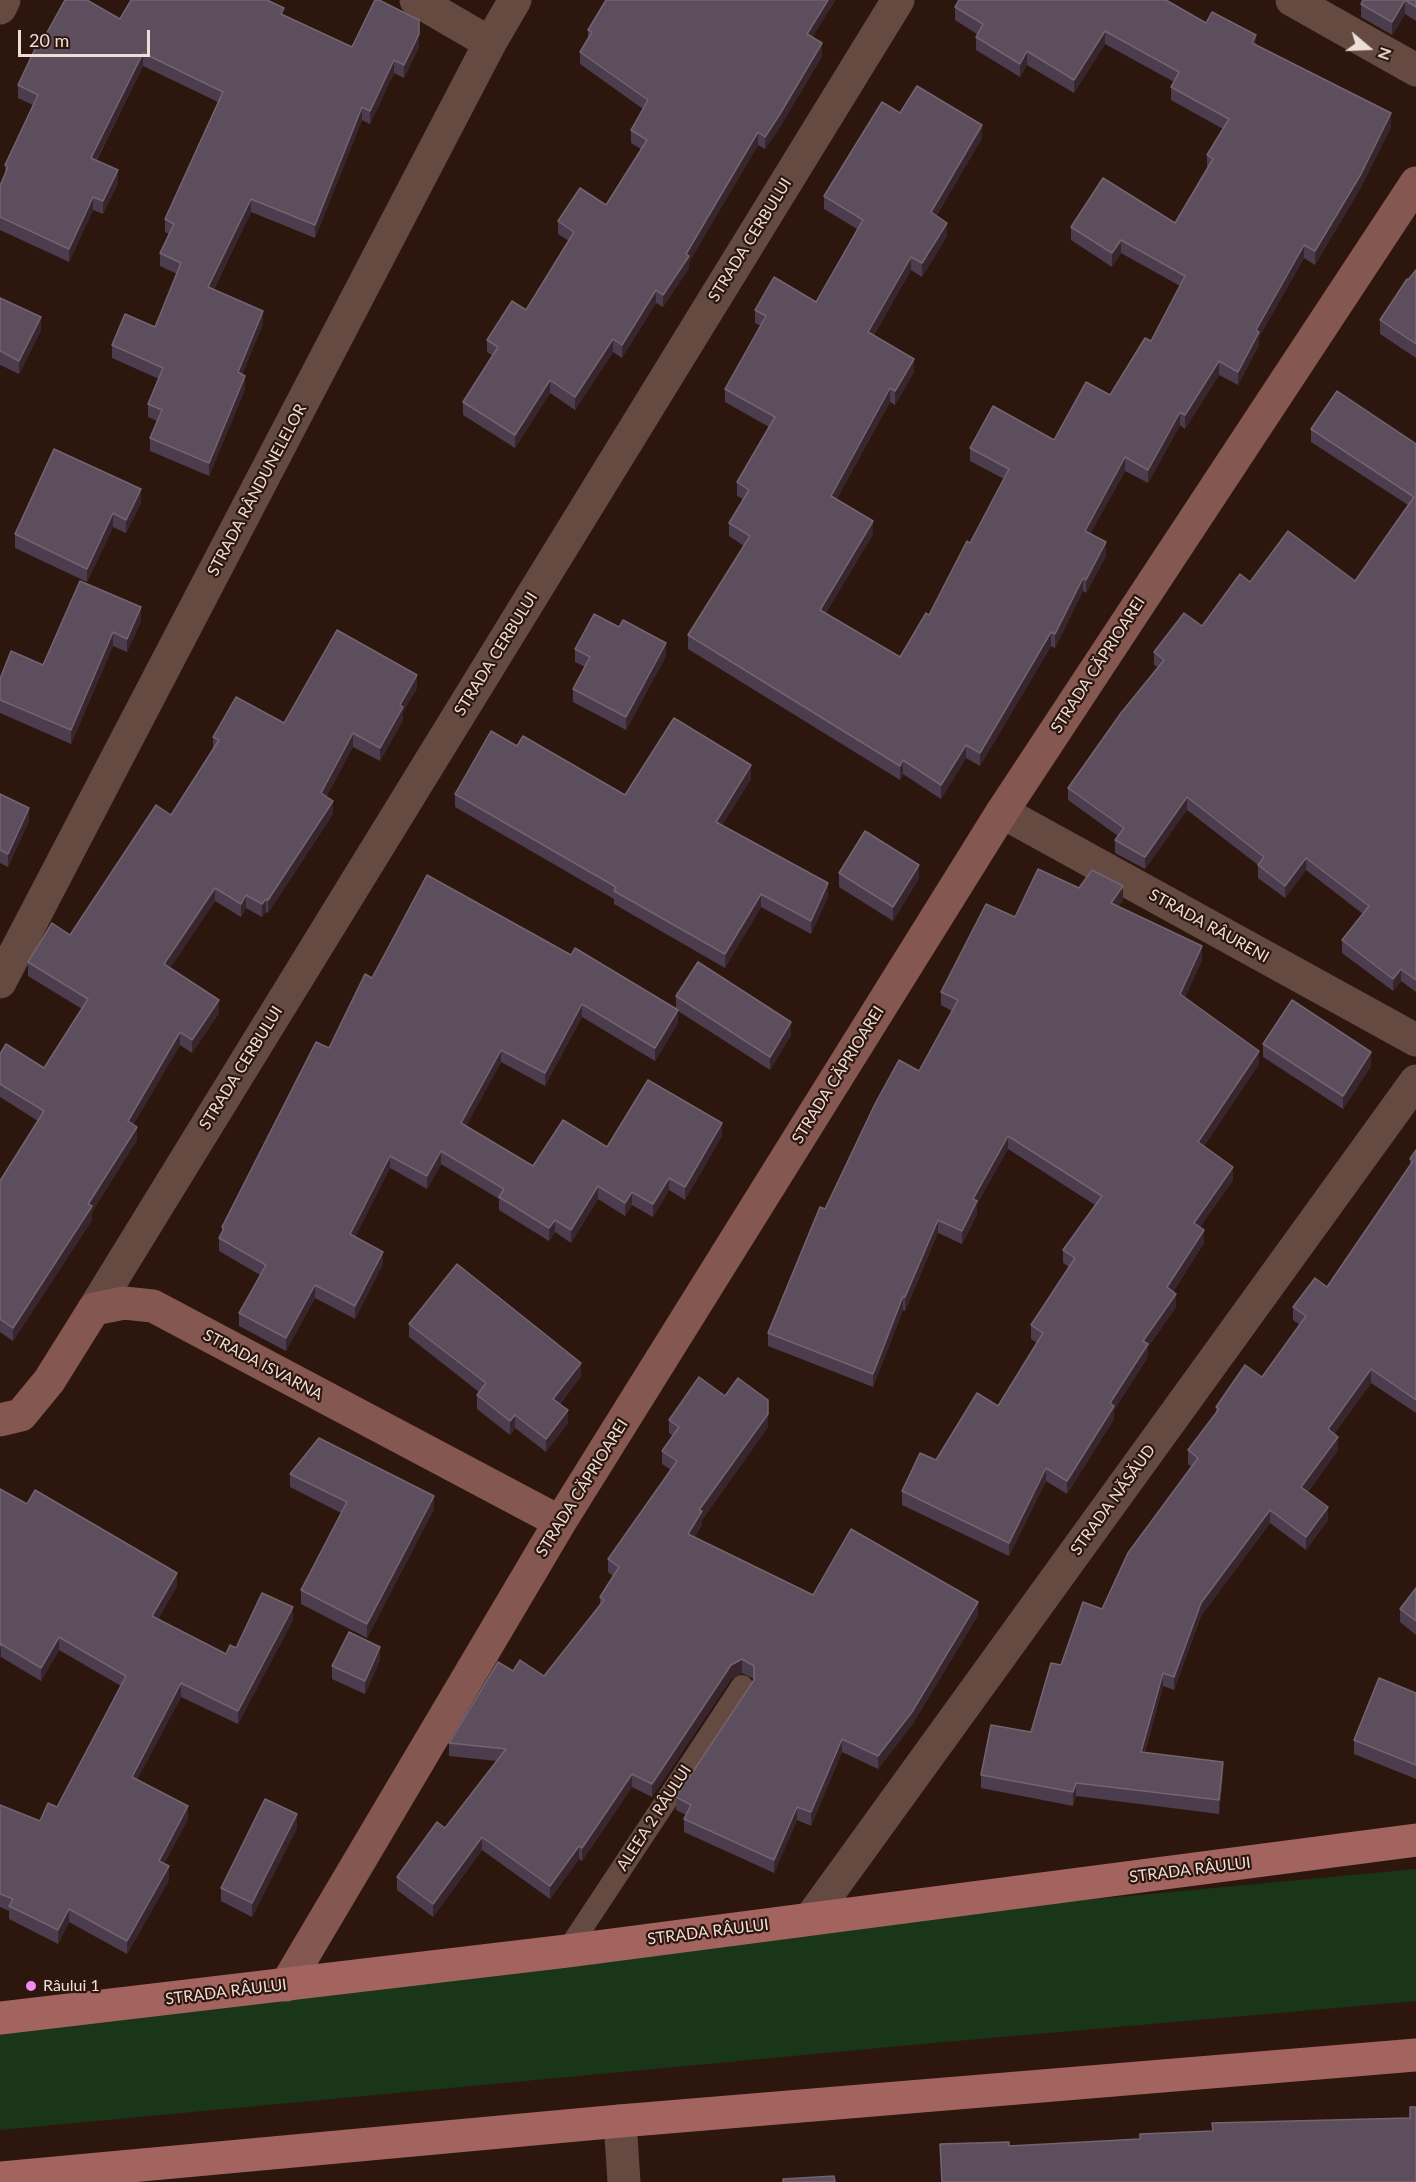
<!DOCTYPE html>
<meta charset="utf-8">
<style>
body{margin:0}
#map{position:relative;width:1416px;height:2182px;overflow:hidden;background:#2c160e;font-family:Lato,sans-serif}
canvas{display:block}
.north{position:absolute;left:1338px;top:18px;width:60px;height:60px;-webkit-text-stroke:4px #2c160e;paint-order:stroke;rotate:109deg;font-size:16px;font-weight:700;line-height:24px;text-align:center;color:#eeded8}
.north::after{content:'';display:block;margin:auto;width:21px;height:27px;background:#eeded8;clip-path:polygon(50% 0,100% 100%,50% 72%,0 100%)}
.scale{position:absolute;left:18px;top:30px;width:132px;height:27px;box-sizing:border-box;border:3px solid #eeded8;border-top:0;padding-left:8px;font-size:18px;line-height:21px;white-space:nowrap;color:#eeded8;-webkit-text-stroke:4px #2c160e;paint-order:stroke}
</style>
<div id="map">
<canvas width="1416" height="2182"></canvas>
<div class="north">N</div>
<div class="scale">20 m</div>
</div>
<script>
const c = document.querySelector('canvas').getContext('2d');
c.lineJoin = 'round';
function fillPath(path, color) {
  c.fillStyle = color;
  c.fill(path, 'evenodd');
}
function poly(rows) {
  const path = new Path2D();
  for (const r of rows) {
    path.moveTo(r[0], r[1]);
    for (let i = 2; i < r.length; i += 2) path.lineTo(r[i], r[i + 1]);
  }
  return path;
}
function trace(path, color, width, dash) {
  c.strokeStyle = color;
  c.lineWidth = width;
  c.lineCap = dash ? 'butt' : 'round';
  c.setLineDash(dash || []);
  c.stroke(path);
}
function write(font, color, halo, rows, align = 'center') {
  c.font = font + ' Lato,sans-serif';
  c.lineWidth = 4.5;
  c.setLineDash([]);
  c.textBaseline = 'middle';
  c.strokeStyle = halo;
  c.fillStyle = color;
  for (const [text, x, y, turn = 0] of rows) {
    c.save();
    c.translate(x, y);
    c.rotate((+turn || 0) * Math.PI / 180);
    c.textAlign = isNaN(turn) ? turn : align;
    if (halo) c.strokeText(text, 0, 0);
    c.fillText(text, 0, 0);
    c.restore();
  }
}
fillPath(poly([
 [1416,1869,1416,2001,922,2044,0,2130,0,2032,926,1915]
]), '#193619');
trace(poly([
 [567,1951,742,1686]
]), '#644a40', 22);
trace(poly([
 [416,0,490,43],
 [1292,0,1416,70],
 [0,8,4,0],
 [1002,812,1416,1040],
 [0,982,490,43,515,0],
 [94,1309,898,0],
 [810,1919,1416,1081],
 [620,2121,624,2182]
]), '#644a40', 33);
trace(poly([
 [0,1420,21,1415,49,1381,94,1309,124,1303,153,1306,560,1522],
 [286,1985,560,1522,1002,812,1416,183]
]), '#845750', 33);
trace(poly([
 [0,2018,567,1951,1416,1840],
 [0,2178,620,2121,1416,2055]
]), '#a3645f', 33);
fillPath(poly([
 [1416,0,1416,21,1405,14,1392,35,1361,17,1361,4],
 [955,7,1206,23,1256,46,1391,127,1361,187,1315,265,1304,258,1259,337,1259,345,1238,385,1219,375,1185,429,1180,425,1148,483,1125,471,1090,534,1106,556,1086,593,1083,591,1055,648,1051,646,980,766,966,758,941,799,903,774,900,780,688,649,688,635,744,546,729,536,729,523,743,499,737,496,737,482,769,427,725,402,725,389,761,326,755,323,755,310,816,302,857,229,824,209,824,196,900,113,982,138,936,216,947,236,922,277,911,270,874,335,914,372,895,405,890,402,836,500,873,534,826,613,900,657,929,615,970,543,1004,479,970,461,970,448,1054,440,1110,395,1151,341,1180,286,1121,253,1112,267,1071,240,1071,227,1175,223,1207,168,1207,155,1223,129,1171,100,1171,87,1174,82,1105,44,1074,93,1027,65,1020,77,976,50,976,37,977,34,955,20],
 [284,15,352,47,419,47,404,78,394,73,370,124,362,120,315,238,251,212,214,289,263,324,242,374,245,389,209,476,150,451,150,438,157,421,148,417,148,404,159,379,112,358,112,345,155,327,177,274,160,266,160,253,169,234,165,232,165,219,218,102,143,66,97,160,118,183,103,214,93,210,69,262,0,230,0,186,5,175,5,165,33,105,18,98,18,85,44,38,120,19],
 [588,30,813,37,822,56,780,127,765,149,758,145,689,262,689,268,663,307,656,303,622,358,613,352,575,410,550,393,515,448,463,415,463,402,493,356,487,352,487,340,526,310,569,241,558,234,558,221,606,205,641,149,631,143,631,130,643,109,580,64,580,52,588,38],
 [1416,270,1416,358,1380,334,1380,320],
 [0,298,41,330,19,374,0,365],
 [1311,429,1416,444,1416,992,1401,981,1393,991,1342,953,1342,940,1363,914,1306,870,1285,898,1258,878,1258,865,1187,810,1145,869,1115,853,1115,840,1118,836,1068,800,1068,788,1158,667,1154,665,1154,652,1202,626,1250,582,1355,581,1408,505,1311,442],
 [141,503,126,533,113,527,87,582,15,548,15,534],
 [80,581,141,621,127,652,113,646,71,744,0,713,0,679,43,665],
 [619,627,666,656,626,730,573,702,573,689,585,667,575,662,575,649],
 [417,688,403,712,403,720,380,761,353,747,326,797,333,814,268,913,266,912,262,917,246,908,241,917,215,901,170,968,219,1013,192,1053,180,1045,133,1125,137,1140,92,1212,92,1220,13,1341,0,1332,0,1181,38,1121,0,1097,0,1054,44,1068,82,1009,28,976,28,962,70,935,171,815,213,749,213,737,284,723],
 [517,746,625,795,751,779,722,825,828,897,811,934,761,907,725,968,614,904,614,899,455,807,455,794],
 [0,794,29,821,8,867,0,863],
 [839,873,919,878,893,921,839,887],
 [1079,888,1123,900,1118,907,1202,960,1185,997,1259,1064,1204,1146,1233,1180,1200,1227,1204,1243,1173,1292,1176,1307,1148,1347,1148,1357,1114,1410,1114,1419,1067,1494,1046,1481,1009,1556,902,1505,902,1491,936,1460,998,1406,1037,1343,1031,1339,1031,1325,1069,1267,1063,1263,1063,1250,1095,1205,1008,1149,977,1204,977,1214,962,1244,938,1233,905,1311,903,1310,873,1387,768,1346,768,1333,825,1209,919,1071,952,1011,941,1005,941,992,1015,917],
 [571,955,676,1009,676,996,791,1035,770,1070,678,1011,678,1023,655,1061,582,1017,545,1086,501,1062,466,1126,533,1166,607,1147,722,1136,685,1200,669,1190,653,1217,632,1205,625,1216,598,1199,571,1243,555,1232,549,1241,499,1210,499,1199,441,1164,427,1189,390,1168,355,1237,383,1264,355,1319,315,1298,286,1351,239,1326,239,1313,260,1275,219,1251,219,1238,222,1232,222,1227,372,978],
 [1263,1044,1371,1066,1343,1109,1263,1057],
 [1416,1150,1416,1413,1371,1383,1334,1434,1338,1450,1308,1492,1328,1520,1306,1550,1270,1523,1201,1616,1174,1690,1163,1686,1145,1752,1223,1775,1219,1814,1076,1796,1073,1806,981,1788,981,1775,1031,1732,1061,1665,1102,1609,1192,1467,1188,1464,1188,1450,1216,1413,1216,1407,1262,1377,1300,1325,1293,1320,1293,1307,1327,1287,1410,1166,1410,1159],
 [409,1324,581,1376,560,1404,568,1423,546,1452,515,1428,510,1435,477,1409,477,1395,479,1392,409,1337],
 [669,1420,768,1427,702,1520,702,1525,694,1537,813,1595,978,1615,912,1725,878,1769,842,1752,811,1826,797,1820,774,1873,684,1832,684,1819,686,1815,676,1810,676,1797,754,1679,742,1673,731,1679,652,1797,632,1787,582,1861,579,1859,550,1899,482,1850,433,1917,397,1890,397,1877,445,1828,497,1761,449,1756,449,1743,513,1671,544,1676,600,1605,600,1597,613,1576,608,1572,608,1559,671,1470,662,1464,662,1451,673,1436,669,1433],
 [290,1474,434,1509,367,1638,301,1604,301,1590,341,1513,290,1487],
 [0,1489,177,1586,158,1619,226,1654,236,1648,293,1620,238,1724,181,1697,137,1779,188,1819,164,1864,169,1880,127,1954,69,1922,58,1944,9,1919,9,1911,0,1907,0,1805,40,1821,57,1807,121,1686,59,1650,41,1681,1,1657],
 [1416,1588,1416,1635,1400,1622,1400,1609],
 [380,1660,365,1694,332,1679,332,1666],
 [1416,1693,1416,1779,1354,1754,1354,1740],
 [297,1828,252,1917,221,1901,221,1888]
]), '#4b3c4e');
fillPath(poly([
 [828,0,836,0,807,46,807,34],
 [1405,0,1405,14,1392,35,1392,22],
 [1105,31,1105,44,1074,93,1074,80],
 [419,34,419,47,404,78,404,65],
 [1256,35,1256,48,1252,43],
 [822,43,822,56,780,127,765,149,765,137],
 [1027,51,1027,65,1020,77,1020,64],
 [143,53,143,66,91,171,91,158],
 [394,60,394,73,370,124,370,111],
 [362,107,362,120,315,238,315,225],
 [1391,113,1391,127,1361,187,1315,265,1315,251],
 [982,125,982,138,931,226,931,212],
 [758,132,758,145,689,262,689,268,663,307,663,295,686,254],
 [118,170,118,183,103,214,103,201],
 [93,197,93,210,69,262,69,249],
 [251,199,251,212,208,300,208,287],
 [947,223,947,236,922,277,922,263],
 [1121,240,1121,253,1112,267,1112,253],
 [1304,245,1304,258,1259,337,1259,345,1238,385,1238,372,1256,330],
 [911,257,911,270,868,345,868,332],
 [656,290,656,303,622,358,622,345],
 [263,311,263,324,238,385,238,372],
 [41,317,41,330,19,374,19,361],
 [613,339,613,352,575,410,575,397],
 [914,359,914,372,895,405,895,391],
 [1219,361,1219,375,1185,429,1185,415],
 [245,376,245,389,209,476,209,463],
 [550,380,550,393,515,448,515,435],
 [890,388,890,402,831,510,831,496],
 [1180,412,1180,425,1148,483,1148,470],
 [1125,457,1125,471,1085,544,1085,531],
 [141,489,141,503,126,533,126,520],
 [113,513,113,527,87,582,87,569],
 [873,521,873,534,820,623,820,610],
 [1106,542,1106,556,1086,593,1086,580],
 [1083,578,1083,591,1055,648,1055,634],
 [141,607,141,621,127,652,127,639],
 [113,632,113,646,71,744,71,730],
 [1051,632,1051,646,980,766,980,753],
 [666,643,666,656,626,730,626,717],
 [417,675,417,688,403,712,403,720,380,761,380,748,400,705],
 [353,733,353,747,321,807,321,793],
 [966,745,966,758,941,799,941,785],
 [903,760,903,774,900,780,900,766],
 [751,765,751,779,716,835,716,822],
 [1187,797,1187,810,1145,869,1145,857],
 [333,801,333,814,268,913,268,900],
 [29,808,29,821,8,867,8,854],
 [1306,858,1306,870,1285,898,1285,886],
 [919,865,919,878,893,921,893,907],
 [828,883,828,897,811,934,811,921],
 [1123,886,1123,900,1111,917,1111,903],
 [215,888,215,901,164,977,164,964],
 [761,894,761,907,725,968,725,954],
 [246,895,246,908,241,917,241,904],
 [266,899,266,912,262,917,262,904],
 [1202,946,1202,960,1180,1007,1180,994],
 [1401,969,1401,981,1393,991,1393,979],
 [219,1000,219,1013,192,1053,192,1040],
 [582,1004,582,1017,545,1086,545,1073],
 [678,1010,678,1023,655,1061,655,1048],
 [791,1022,791,1035,770,1070,770,1057],
 [180,1032,180,1045,128,1134,128,1121],
 [501,1050,501,1062,461,1136,461,1123],
 [1259,1051,1259,1064,1198,1155,1198,1142],
 [1371,1052,1371,1066,1343,1109,1343,1096],
 [722,1123,722,1136,685,1200,685,1187],
 [137,1127,137,1140,92,1212,92,1220,13,1341,13,1328],
 [1008,1136,1008,1149,977,1204,977,1214,962,1244,962,1231,973,1199],
 [441,1151,441,1164,427,1189,427,1176],
 [390,1156,390,1168,350,1247,350,1234],
 [1233,1167,1233,1180,1194,1236,1194,1223],
 [669,1178,669,1190,653,1217,653,1204],
 [598,1186,598,1199,571,1243,571,1230],
 [632,1192,632,1205,625,1216,625,1203],
 [555,1220,555,1232,549,1241,549,1228],
 [938,1220,938,1233,905,1311,905,1297],
 [1204,1230,1204,1243,1167,1301,1167,1287],
 [383,1252,383,1264,355,1319,355,1306],
 [315,1285,315,1298,286,1351,286,1338],
 [1176,1294,1176,1307,1148,1347,1148,1357,1114,1410,1114,1419,1067,1494,1067,1481,1143,1341],
 [903,1296,903,1310,873,1387,873,1374],
 [581,1363,581,1376,553,1412,553,1399],
 [1371,1369,1371,1383,1328,1443,1328,1429],
 [568,1410,568,1423,546,1452,546,1439],
 [768,1414,768,1427,702,1520,702,1525,688,1547,688,1534,699,1510],
 [515,1415,515,1428,510,1435,510,1421],
 [1338,1437,1338,1450,1301,1501,1301,1487],
 [1046,1468,1046,1481,1009,1556,1009,1543],
 [434,1496,434,1509,367,1638,367,1624],
 [1328,1507,1328,1520,1306,1550,1306,1537],
 [1270,1510,1270,1523,1201,1616,1174,1690,1174,1677,1201,1603],
 [177,1573,177,1586,152,1629,152,1616],
 [978,1602,978,1615,912,1725,878,1769,878,1756],
 [293,1607,293,1620,238,1724,238,1711],
 [59,1637,59,1650,41,1681,41,1668],
 [1,1644,1,1657,0,1659,0,1646],
 [380,1647,380,1660,365,1694,365,1681],
 [742,1659,742,1673,731,1679,652,1797,652,1784,731,1665],
 [1163,1673,1163,1686,1141,1765,1141,1752],
 [181,1683,181,1697,132,1790,132,1777],
 [842,1739,842,1752,811,1826,811,1812],
 [1223,1762,1223,1775,1219,1814,1219,1800],
 [632,1774,632,1787,582,1861,582,1848],
 [1076,1783,1076,1796,1073,1806,1073,1792],
 [188,1806,188,1819,159,1874,159,1861],
 [797,1807,797,1820,774,1873,774,1860],
 [297,1814,297,1828,252,1917,252,1903],
 [482,1837,482,1850,433,1917,433,1904],
 [579,1846,579,1859,550,1899,550,1886],
 [169,1866,169,1880,127,1954,127,1941],
 [69,1909,69,1922,58,1944,58,1930]
]), '#37262e');
const building = poly([
 [65,0,87,0,120,19,131,0,267,0,284,8,281,14,352,47,375,0,379,0,419,20,419,34,404,65,394,60,370,111,362,107,315,225,251,199,208,287,263,311,238,372,245,376,209,463,150,438,162,410,148,404,163,368,112,345,125,314,155,327,181,263,160,253,174,224,165,219,223,92,143,53,91,158,118,170,103,201,93,197,69,249,0,217,0,186,8,167,5,165,38,95,18,85,41,36,44,38,65,0],
 [606,0,828,0,807,34,822,43,780,114,765,137,758,132,686,254,689,256,663,295,656,290,622,345,613,339,575,397,550,380,515,435,463,402,498,347,487,340,512,301,526,310,574,232,558,221,580,188,606,205,647,140,631,130,648,100,580,52,592,32,588,30,606,0],
 [959,0,1166,0,1206,23,1212,12,1256,35,1252,43,1391,113,1361,174,1315,251,1304,245,1256,330,1259,332,1238,372,1219,361,1185,415,1180,412,1148,470,1125,457,1085,531,1106,542,1086,580,1083,578,1055,634,1051,632,980,753,966,745,941,785,903,760,900,766,688,635,750,536,729,523,749,490,737,482,775,417,725,389,766,316,755,310,774,277,816,302,863,220,824,196,882,102,900,113,917,86,982,125,931,212,947,223,922,263,911,257,868,332,914,359,895,391,890,388,831,496,873,521,820,610,900,657,926,613,929,615,967,541,970,543,1009,469,970,448,993,406,1054,440,1086,382,1110,395,1145,338,1151,341,1185,276,1121,240,1112,253,1071,227,1103,178,1175,223,1213,159,1207,155,1229,119,1171,87,1179,72,1105,31,1074,80,1027,51,1020,64,976,37,983,24,955,7,959,0],
 [1363,0,1416,0,1416,7,1405,0,1392,22,1361,4,1363,0],
 [1416,270,1416,344,1380,320,1407,279,1408,280,1416,270],
 [0,298,41,317,19,361,0,351,0,298],
 [1337,391,1416,444,1416,980,1401,969,1393,979,1342,940,1369,906,1306,858,1285,886,1258,865,1264,857,1187,797,1145,857,1115,840,1124,828,1068,788,1121,713,1164,660,1154,652,1184,613,1202,626,1240,574,1250,582,1288,531,1355,581,1414,497,1311,429,1337,391],
 [54,449,141,489,126,520,113,513,87,569,15,534,54,449],
 [80,581,141,607,127,639,113,632,71,730,0,700,0,679,11,651,43,665,80,581],
 [594,614,619,627,623,620,666,643,626,717,573,689,590,657,575,649,594,614],
 [337,630,417,675,400,705,403,707,380,748,353,733,321,793,333,801,268,900,266,899,262,904,246,895,241,904,215,888,164,964,219,1000,192,1040,180,1032,128,1121,137,1127,88,1204,92,1206,13,1328,0,1319,0,1181,44,1111,0,1084,0,1054,6,1044,44,1068,88,999,28,962,52,923,70,935,156,805,171,815,219,740,213,737,236,697,284,723,337,630],
 [674,718,751,765,716,822,828,883,811,921,761,894,725,954,614,891,616,887,455,794,491,731,517,746,523,736,625,795,674,718],
 [0,794,29,808,8,854,0,850,0,794],
 [865,831,919,865,893,907,839,873,865,831],
 [1038,869,1079,888,1092,870,1123,886,1111,903,1202,946,1180,994,1259,1051,1198,1142,1233,1167,1194,1223,1204,1230,1167,1287,1176,1294,1143,1341,1148,1344,1110,1403,1114,1406,1067,1481,1046,1468,1009,1543,902,1491,920,1453,936,1460,977,1393,998,1406,1043,1333,1031,1325,1075,1258,1063,1250,1102,1196,1008,1136,973,1199,977,1201,962,1231,938,1220,905,1297,903,1296,873,1374,768,1333,820,1207,825,1209,875,1104,899,1060,919,1071,958,1000,941,992,986,904,1015,917,1038,869],
 [427,875,571,955,575,948,678,1010,655,1048,582,1004,545,1073,501,1050,461,1123,533,1166,563,1120,607,1147,648,1080,722,1123,685,1187,669,1178,653,1204,632,1192,625,1203,598,1186,571,1230,555,1220,549,1228,499,1197,504,1189,441,1151,427,1176,390,1156,350,1234,383,1252,355,1306,315,1285,286,1338,239,1313,266,1265,219,1238,224,1228,222,1227,316,1042,329,1048,365,974,372,978,427,875],
 [698,962,791,1022,770,1057,676,996,698,962],
 [1292,1000,1371,1052,1343,1096,1263,1044,1292,1000],
 [1416,1150,1416,1400,1371,1369,1328,1429,1338,1437,1301,1487,1328,1507,1306,1537,1270,1510,1201,1603,1174,1677,1163,1673,1141,1752,1223,1762,1219,1800,1076,1783,1073,1792,981,1775,991,1725,1031,1732,1051,1663,1061,1665,1083,1602,1102,1609,1128,1553,1198,1458,1188,1450,1219,1409,1216,1407,1245,1365,1262,1377,1306,1316,1293,1307,1315,1278,1327,1287,1413,1161,1410,1159,1416,1150],
 [457,1264,581,1363,553,1399,568,1410,546,1439,515,1415,510,1421,477,1395,486,1383,409,1324,457,1264],
 [699,1377,725,1396,738,1378,768,1400,768,1414,699,1510,702,1511,688,1534,813,1595,851,1529,978,1602,912,1712,878,1756,842,1739,811,1812,797,1807,774,1860,684,1819,691,1805,676,1797,754,1680,754,1666,742,1659,731,1665,652,1784,632,1774,582,1848,579,1846,550,1886,482,1837,433,1904,397,1877,437,1822,445,1828,506,1749,449,1743,498,1662,513,1671,520,1660,544,1676,604,1600,600,1597,619,1567,608,1559,677,1461,662,1451,679,1427,669,1420,699,1377],
 [319,1438,434,1496,367,1624,301,1590,347,1502,290,1474,319,1438],
 [0,1489,27,1504,35,1490,177,1573,152,1616,226,1654,230,1645,236,1648,262,1593,293,1607,238,1711,181,1683,132,1777,188,1806,159,1861,169,1866,127,1941,69,1909,58,1930,9,1906,13,1899,0,1894,0,1805,40,1821,48,1803,57,1807,126,1676,59,1637,41,1668,1,1644,0,1646,0,1489],
 [1416,1588,1416,1621,1400,1609,1416,1588],
 [349,1632,380,1647,365,1681,332,1666,349,1632],
 [1379,1678,1416,1693,1416,1765,1354,1740,1379,1678],
 [265,1799,297,1814,252,1903,221,1888,265,1799],
 [1410,2107,1416,2107,1416,2182,942,2182,940,2144,1009,2142,1009,2146,1140,2139,1140,2134,1213,2131,1212,2123,1410,2118,1410,2107],
 [834,2176,835,2182,783,2182,783,2179,834,2176]
]);
fillPath(building, '#5d4e5d');
trace(building, '#746470', 1.5);
for (const [x, y, r, color] of [
 [31,1986,6,"#f489f0"]
]) {
  const dot = new Path2D();
  dot.arc(x, y, r, 0, 2 * Math.PI);
  c.fillStyle = color;
  c.fill(dot);
  trace(dot, '#2c160e', 2);
}
write('16px', '#eeded8', '#2c160e', [
 ["STRADA CERBULUI",750,240,-58],
 ["STRADA RÂNDUNELELOR",257,490,-62],
 ["STRADA CERBULUI",496,654,-58],
 ["STRADA CĂPRIOAREI",1098,665,-57],
 ["STRADA RÂURENI",1209,926,29],
 ["STRADA CERBULUI",241,1068,-58],
 ["STRADA CĂPRIOAREI",838,1075,-58],
 ["STRADA ISVARNA",263,1365,28],
 ["STRADA CĂPRIOAREI",582,1488,-58],
 ["STRADA NĂSĂUD",1113,1500,-54],
 ["ALEEA 2 RÂULUI",654,1818,-57],
 ["STRADA RÂULUI",1190,1870,-7],
 ["STRADA RÂULUI",708,1932,-7],
 ["STRADA RÂULUI",226,1992,-7]
]);
write('16px', '#eeded8', '#2c160e', [
 ["Râului 1",43,1986]
], 'left');
</script>
